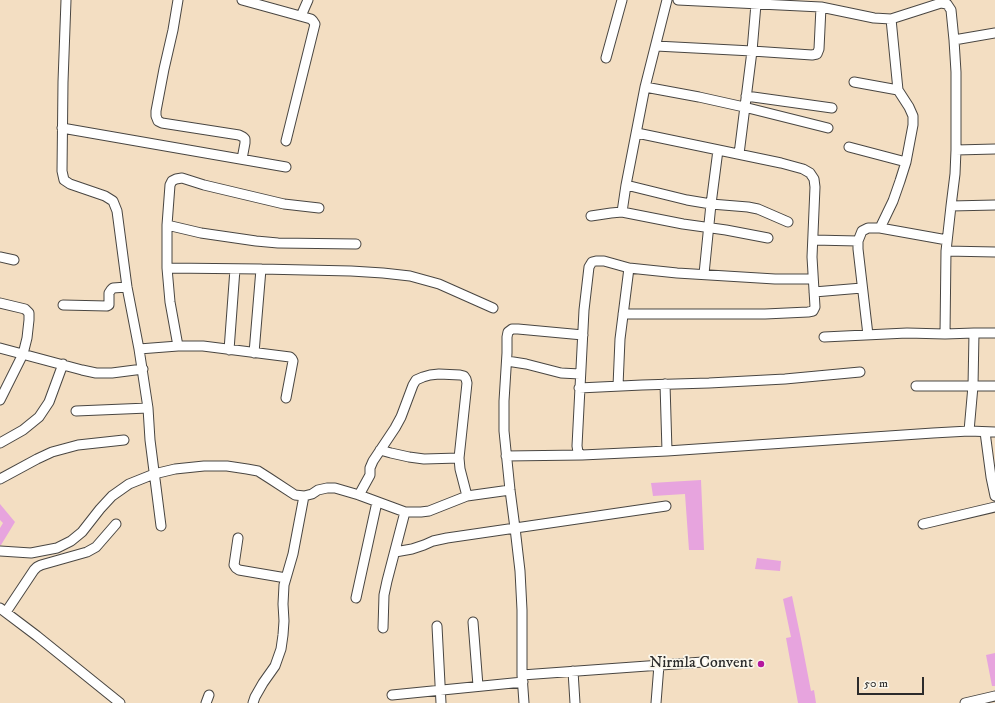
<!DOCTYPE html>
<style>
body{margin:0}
#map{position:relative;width:995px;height:703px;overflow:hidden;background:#f3dec2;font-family:"IM FELL DW Pica",serif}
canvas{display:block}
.scale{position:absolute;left:857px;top:677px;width:67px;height:18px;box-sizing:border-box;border:2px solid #2b2b2b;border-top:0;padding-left:5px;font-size:12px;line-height:14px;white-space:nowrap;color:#2b2b2b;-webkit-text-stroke:3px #fbf7ec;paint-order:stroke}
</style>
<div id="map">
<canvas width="995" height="703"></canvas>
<div class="scale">50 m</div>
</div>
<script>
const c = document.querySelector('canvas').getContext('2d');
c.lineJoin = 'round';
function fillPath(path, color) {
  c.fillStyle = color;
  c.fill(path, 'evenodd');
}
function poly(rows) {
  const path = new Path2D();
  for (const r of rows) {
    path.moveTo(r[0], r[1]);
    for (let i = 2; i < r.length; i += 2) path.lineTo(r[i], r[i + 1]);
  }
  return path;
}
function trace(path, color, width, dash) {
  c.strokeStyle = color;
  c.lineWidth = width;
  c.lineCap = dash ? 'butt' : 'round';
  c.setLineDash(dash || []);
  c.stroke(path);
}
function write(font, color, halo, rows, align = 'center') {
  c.font = font + ' "IM FELL DW Pica",serif';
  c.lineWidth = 3.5;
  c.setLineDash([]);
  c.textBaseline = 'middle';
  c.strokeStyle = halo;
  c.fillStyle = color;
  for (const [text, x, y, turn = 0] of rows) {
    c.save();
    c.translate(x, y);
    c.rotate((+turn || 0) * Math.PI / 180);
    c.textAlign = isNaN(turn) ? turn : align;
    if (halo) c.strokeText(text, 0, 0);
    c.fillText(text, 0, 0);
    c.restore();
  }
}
fillPath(poly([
 [701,480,704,550,689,550,685,494,653,496,651,483],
 [0,504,15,522,1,545,0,545,0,528,3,523,0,520],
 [757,558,781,561,780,571,755,569],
 [792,596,801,639,811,691,814,690,816,703,798,703,786,638,791,637,783,599],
 [995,653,995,686,992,686,986,655]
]), '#e7a4de');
const minor = poly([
 [66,0,63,82,62,171,64,180,70,184,105,196,113,201,117,211,127,287,139,349,148,408,150,440,161,526],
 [178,0,173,30,164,69,156,111,156,116,158,121,162,123,239,135,243,137,245,139,245,143,242,159],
 [242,0,311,19,313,21,315,24,286,141],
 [678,0,821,7,874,18,891,19,941,3,947,4,951,10,954,40,995,33],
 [301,16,308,0],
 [954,40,956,72,956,150,955,174,951,206,995,205],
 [656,46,752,51,812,55,817,54,819,49,821,7],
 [606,58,622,0],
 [854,82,898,90],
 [645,87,699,97,744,107,828,128],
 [746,96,832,108],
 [62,128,286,167],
 [849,147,906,162],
 [956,150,995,149],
 [739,154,752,51,756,4],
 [626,185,687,200,711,204,748,207,758,209,788,222],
 [951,206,946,251,995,252],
 [622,212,626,185,645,87,667,0],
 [591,216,611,213,622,212,683,224,726,230,768,238],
 [167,225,201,233,256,241,278,243,356,244],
 [880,228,893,201,900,181,906,162,913,125,913,116,909,107,898,90,891,19],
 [813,240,858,241],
 [0,257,14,260],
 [167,268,261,269,351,271,383,273,410,276,439,284,493,308],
 [704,274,711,204,718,150],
 [813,279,775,279,677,273,629,268,604,261,596,261,592,262,589,267,584,310,577,446,578,452,582,455,667,451,933,433,969,431,995,432],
 [814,292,862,288],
 [0,303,25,309,29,313,29,320,27,338,23,354,0,400],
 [63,305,107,306,109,305,109,293,111,290,113,288,127,287],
 [623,314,765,314,808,312,813,311,815,307,812,257,815,187,814,179,810,173,803,169,781,163,637,133],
 [974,333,995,333],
 [945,334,974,333,973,386,969,431],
 [868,335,858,249,858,241,862,231,868,228,880,228,947,240],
 [824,337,907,333,945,334,946,251],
 [178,346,170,302,167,268,167,225,170,185,172,181,176,179,182,178,204,185,284,204,319,208],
 [0,348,82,370,96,373,112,373,143,369],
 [139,349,178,346,203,346,290,357,292,359,293,361,286,398],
 [229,350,235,269],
 [254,353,261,269],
 [507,361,526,364,561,373,580,374],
 [665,384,667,451],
 [618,386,620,339,629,268],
 [916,386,995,386],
 [579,388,642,385,709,383,785,379,860,372],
 [76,411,148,408],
 [985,432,991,477,995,496],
 [0,443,23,430,39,417,49,402,63,364],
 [380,450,391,453,409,457,424,459,459,458],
 [506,456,582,455],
 [0,479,37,459,52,452,78,445,124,440],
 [359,495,370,475,370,468,373,461,395,428,401,417,413,385,416,380,423,377,430,375,439,374,460,375,464,376,466,379,467,383,459,458,460,469,467,496],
 [923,524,995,507],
 [238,538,234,565,236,568,239,570,286,578],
 [0,551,31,553,57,548,71,541,82,532,100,509,112,496,129,484,154,474,175,469,204,466,227,466,247,469,258,471,269,478,295,495,304,496,312,494,318,490,327,488,335,488,359,495,405,512,421,512,429,511,467,496,510,490],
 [395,552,412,549,424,545,433,541,447,538,666,506],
 [356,598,377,502],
 [0,608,37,636,120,703],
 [6,612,34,570,37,567,41,565,87,552,96,547,116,524],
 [473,622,478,686],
 [437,626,441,703],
 [383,628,384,595,387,581,405,512],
 [573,671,575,703],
 [522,675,703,662],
 [392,695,523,682],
 [206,703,209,695],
 [253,703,255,697,263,683,275,666,281,649,283,635,284,621,283,604,284,585,293,554,304,496],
 [524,703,522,675,522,610,520,571,515,528,510,490,504,431,504,401,507,353,507,337,508,332,512,329,518,329,583,335],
 [656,703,659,665],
 [965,703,995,696]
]);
trace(minor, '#494642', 11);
trace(minor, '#fff', 9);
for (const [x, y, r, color] of [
 [761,664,4,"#b5179e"]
]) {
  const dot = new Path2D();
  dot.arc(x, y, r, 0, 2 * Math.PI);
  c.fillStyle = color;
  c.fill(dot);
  trace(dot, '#fbf7ec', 1.5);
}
write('16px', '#2b2b2b', '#fbf7ec', [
 ["Nirmla Convent",753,664]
], 'right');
</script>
